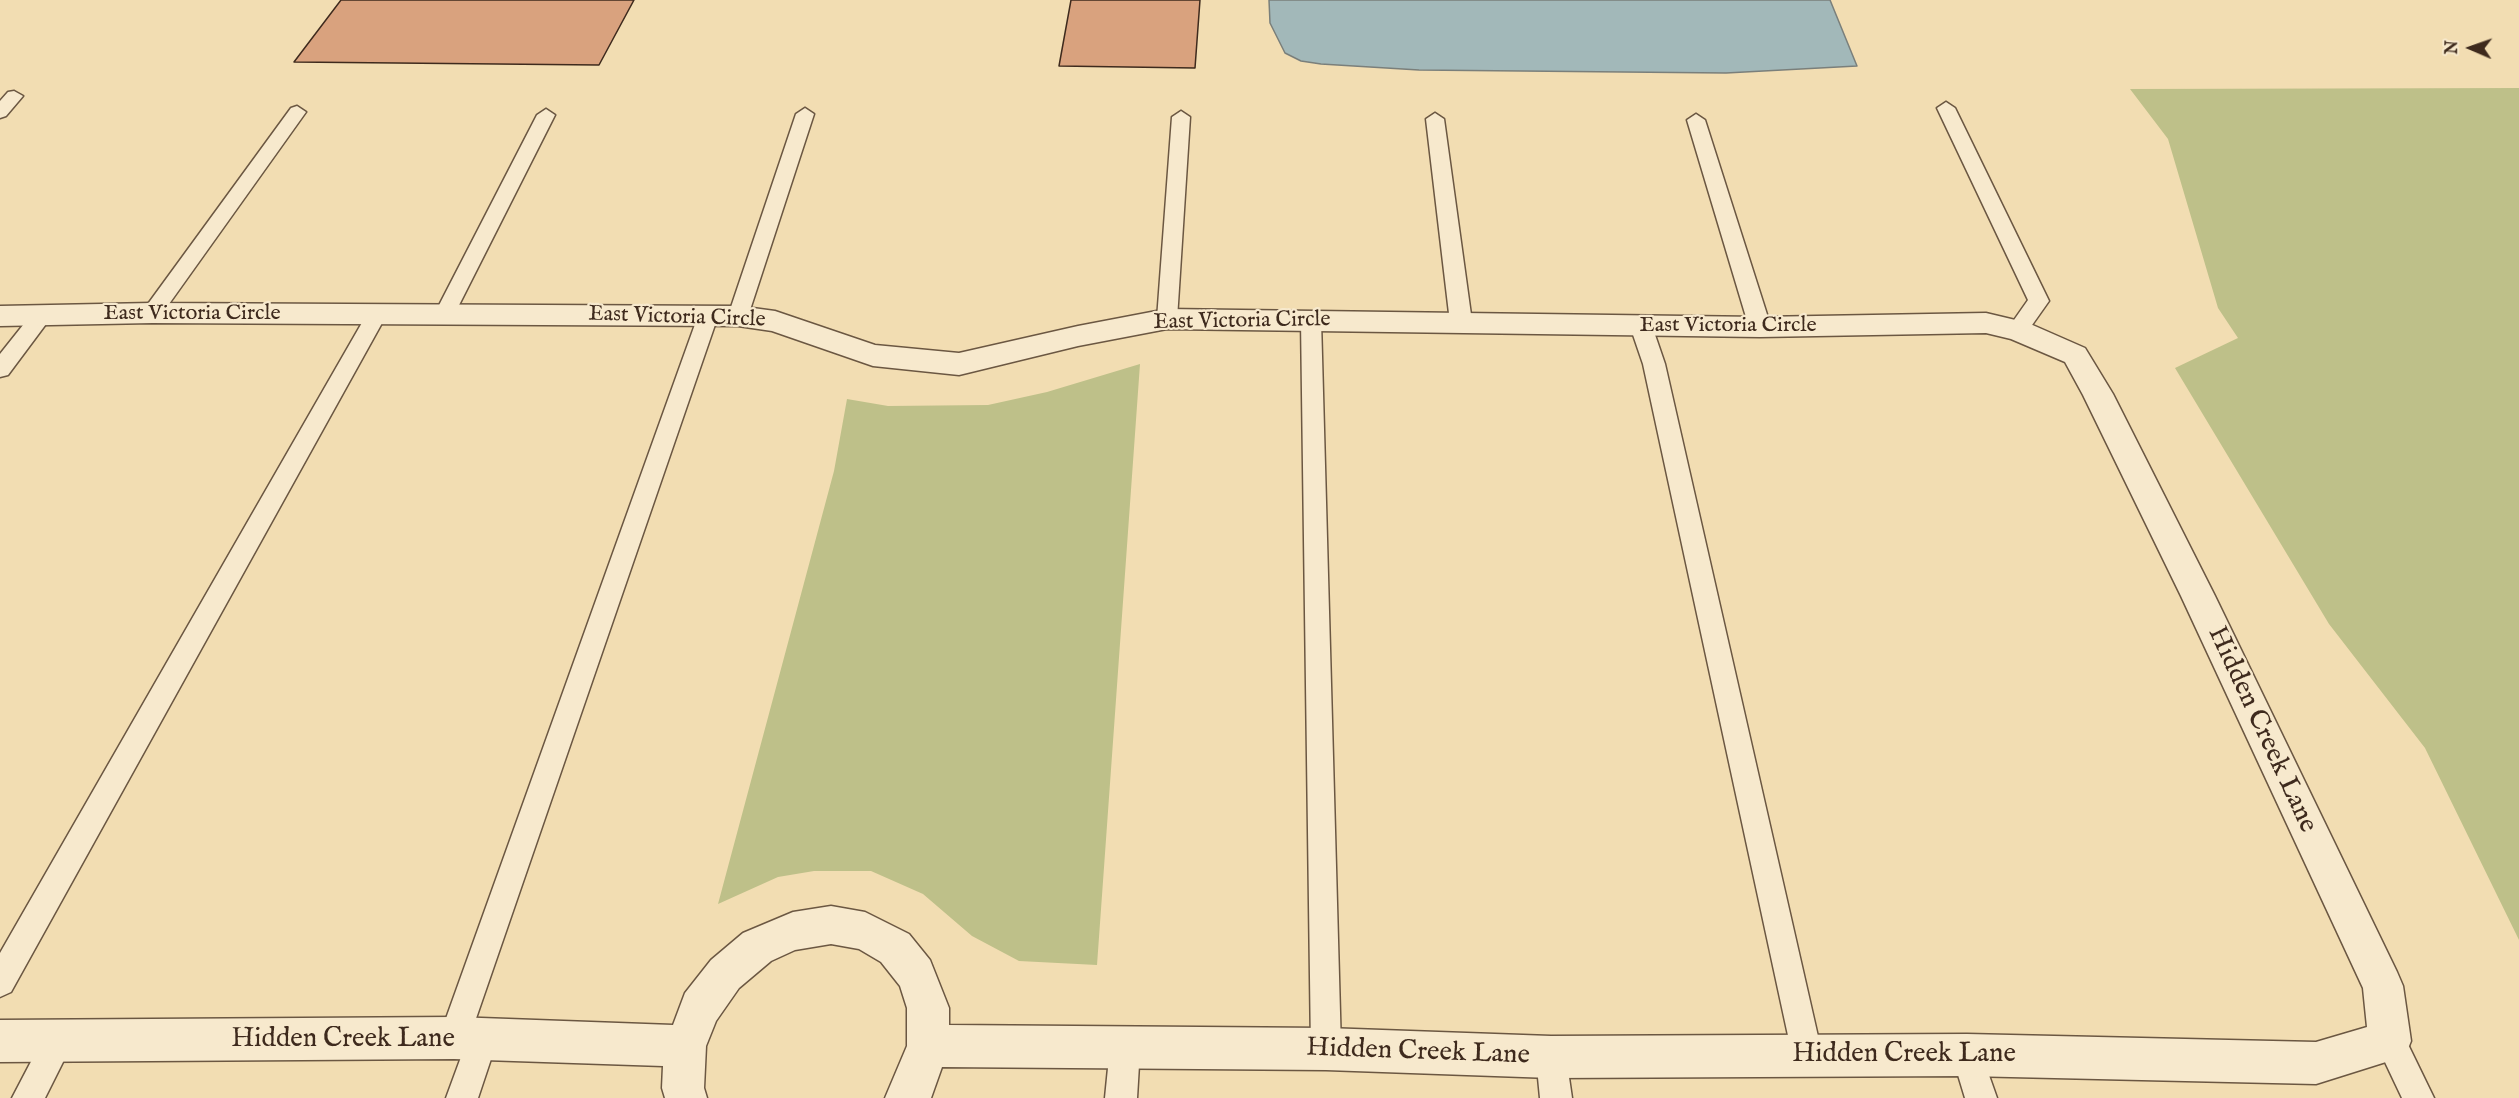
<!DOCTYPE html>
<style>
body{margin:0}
#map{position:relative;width:2519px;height:1098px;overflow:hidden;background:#f2ddb2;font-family:"IM FELL English",serif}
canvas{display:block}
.north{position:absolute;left:2441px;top:18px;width:60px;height:60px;-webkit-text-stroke:4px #f7e9cd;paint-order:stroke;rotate:272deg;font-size:16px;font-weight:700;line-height:24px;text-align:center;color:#3e2a1d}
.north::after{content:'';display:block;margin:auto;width:21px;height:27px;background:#3e2a1d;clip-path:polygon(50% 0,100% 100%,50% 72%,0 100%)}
</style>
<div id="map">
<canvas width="2519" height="1098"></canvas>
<div class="north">N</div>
</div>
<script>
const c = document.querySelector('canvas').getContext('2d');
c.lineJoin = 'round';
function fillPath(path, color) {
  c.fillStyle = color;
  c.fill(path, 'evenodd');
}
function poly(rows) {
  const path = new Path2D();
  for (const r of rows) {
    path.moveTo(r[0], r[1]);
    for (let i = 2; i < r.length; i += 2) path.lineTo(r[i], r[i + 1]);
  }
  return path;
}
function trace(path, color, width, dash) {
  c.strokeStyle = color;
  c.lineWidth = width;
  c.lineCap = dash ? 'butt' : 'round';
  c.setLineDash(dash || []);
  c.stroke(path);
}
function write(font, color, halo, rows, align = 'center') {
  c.font = font + ' "IM FELL English",serif';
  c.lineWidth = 4.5;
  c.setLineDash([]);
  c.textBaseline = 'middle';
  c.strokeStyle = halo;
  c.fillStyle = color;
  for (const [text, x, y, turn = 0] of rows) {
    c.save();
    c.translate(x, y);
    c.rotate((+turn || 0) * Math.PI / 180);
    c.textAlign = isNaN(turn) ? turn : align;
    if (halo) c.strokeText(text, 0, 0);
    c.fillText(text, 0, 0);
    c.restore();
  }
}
fillPath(poly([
 [2519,88,2519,940,2425,748,2329,624,2175,368,2238,338,2218,308,2168,139,2130,89],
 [1140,364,1097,965,1019,961,972,936,923,894,871,871,814,871,778,877,718,904,834,471,847,399,888,406,988,405,1047,392]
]), '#bec089');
const water = poly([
 [1269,0,1830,0,1857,66,1726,73,1419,70,1321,64,1301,61,1285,53,1270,23,1269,0]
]);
fillPath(water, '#a2b8b9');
trace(water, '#7a7f7b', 1.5);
const building = poly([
 [341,0,634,0,599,65,294,62,341,0],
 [1071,0,1200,0,1195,68,1059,66,1071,0]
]);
fillPath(building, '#d9a27e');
trace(building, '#3e2a1d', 1.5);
const service = poly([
 [14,91,23,96,6,116,0,118,0,101,8,92,14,91],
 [1946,102,1955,108,2049,301,2025,335,2018,337,2011,335,2007,330,2028,300,1937,108,1946,102],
 [297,106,306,112,159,318,152,320,145,318,142,313,145,308,291,108,297,106],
 [805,108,814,114,748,316,745,321,738,323,731,321,728,316,796,114,805,108],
 [546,109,555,115,454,315,451,320,444,322,437,320,434,315,537,115,546,109],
 [1181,111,1190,117,1177,319,1174,324,1167,326,1160,324,1157,319,1172,117,1181,111],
 [1435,113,1444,119,1472,322,1468,327,1461,329,1454,327,1450,322,1426,119,1435,113],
 [1696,114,1705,120,1771,327,1767,332,1760,334,1753,332,1749,327,1687,120,1696,114],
 [377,307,384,309,387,314,11,992,0,997,0,953,367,314,370,309,377,307],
 [42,308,49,310,52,315,49,320,8,375,0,377,0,354,35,310,42,308],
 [708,309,715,311,718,316,472,1030,482,1026,493,1030,497,1041,478,1098,446,1098,464,1049,454,1053,443,1049,439,1038,698,316,701,311,708,309],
 [1311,313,1318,315,1321,320,1341,1049,1337,1060,1326,1064,1315,1060,1311,1049,1301,320,1304,315,1311,313],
 [1641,319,1648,321,1652,326,1665,364,1822,1054,1818,1065,1807,1069,1796,1065,1792,1054,1643,364,1630,326,1634,321,1641,319],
 [2390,1026,2401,1030,2434,1098,2402,1098,2375,1041,2379,1030,2390,1026],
 [58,1027,69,1031,73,1042,45,1098,12,1098,47,1031,58,1027],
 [1125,1033,1136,1037,1140,1048,1137,1098,1105,1098,1110,1048,1114,1037,1125,1033],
 [1967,1040,1978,1044,1997,1098,1965,1098,1952,1055,1956,1044,1967,1040],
 [1551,1042,1562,1046,1566,1057,1572,1098,1540,1098,1536,1057,1540,1046,1551,1042]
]);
const minor = poly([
 [152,303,738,306,775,311,875,345,959,353,1078,326,1167,309,1760,317,1986,313,2028,323,2085,348,2113,394,2215,596,2397,972,2403,986,2411,1041,2405,1056,2316,1084,1967,1076,1551,1078,1326,1070,942,1067,931,1098,885,1098,907,1046,907,1008,900,986,881,962,859,949,831,944,795,950,771,961,739,988,716,1021,706,1046,704,1088,707,1098,665,1098,662,1088,663,1066,454,1059,0,1062,0,1020,454,1017,673,1025,685,993,711,960,743,933,793,912,831,906,865,912,909,934,930,960,949,1008,949,1025,1326,1028,1551,1036,1967,1034,2316,1042,2367,1027,2363,988,2181,596,2083,395,2065,362,2011,339,1986,333,1760,337,1167,329,1078,346,959,375,873,366,772,331,738,326,152,323,0,326,0,306,152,303]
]);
trace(service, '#6b5742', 3);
trace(minor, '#6b5742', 3);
fillPath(service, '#f7e9cd');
fillPath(minor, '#f7e9cd');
write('22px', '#3e2a1d', '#f7e9cd', [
 ["East Victoria Circle",192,314],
 ["East Victoria Circle",677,318,2],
 ["East Victoria Circle",1242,322,-1],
 ["East Victoria Circle",1728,326]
]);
write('27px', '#3e2a1d', '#f7e9cd', [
 ["Hidden Creek Lane",2261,730,65],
 ["Hidden Creek Lane",343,1040],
 ["Hidden Creek Lane",1418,1053,2],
 ["Hidden Creek Lane",1904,1055]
]);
</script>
